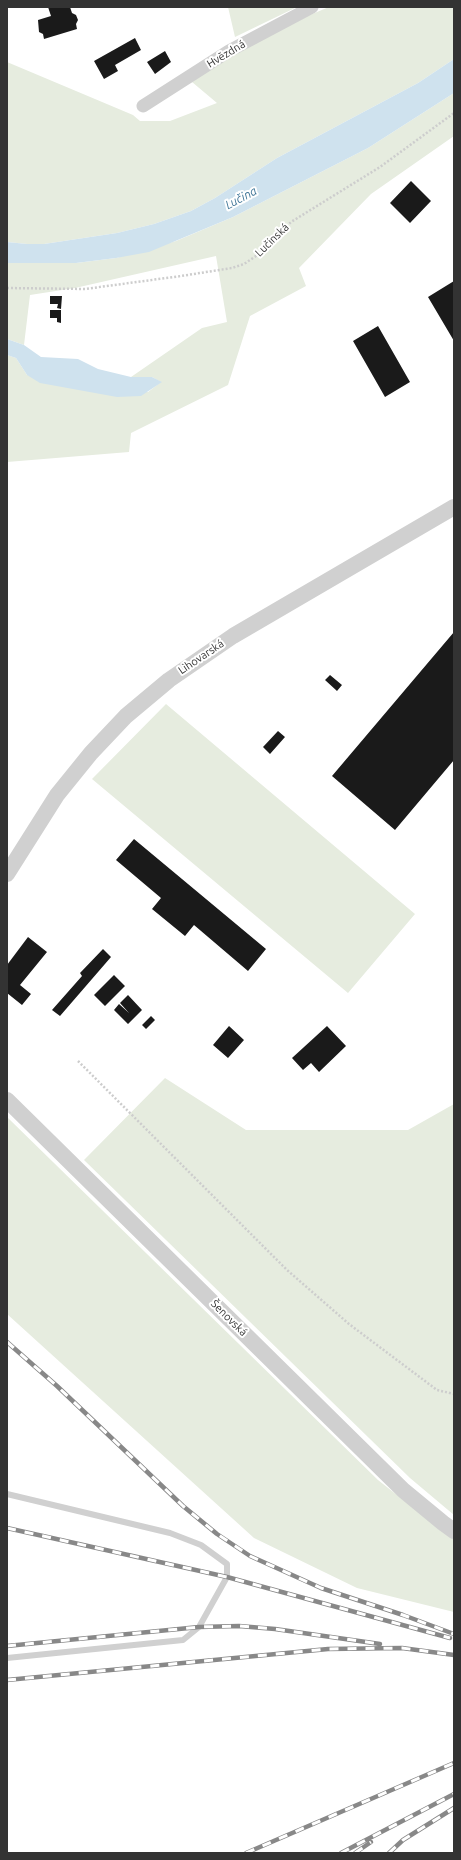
<!DOCTYPE html>
<meta charset="utf-8">
<style>
body{margin:0}
#map{position:relative;width:461px;height:1860px;overflow:hidden;background:#fff;font-family:Ubuntu,sans-serif}
canvas{display:block}
.frame{position:absolute;inset:0;border:8px solid #333;pointer-events:none}
</style>
<div id="map">
<canvas width="461" height="1860"></canvas>
<div class="frame"></div>
</div>
<script>
const c = document.querySelector('canvas').getContext('2d');
c.lineJoin = 'round';
function fillPath(path, color) {
  c.fillStyle = color;
  c.fill(path, 'evenodd');
}
function poly(rows) {
  const path = new Path2D();
  for (const r of rows) {
    path.moveTo(r[0], r[1]);
    for (let i = 2; i < r.length; i += 2) path.lineTo(r[i], r[i + 1]);
  }
  return path;
}
function trace(path, color, width, dash) {
  c.strokeStyle = color;
  c.lineWidth = width;
  c.lineCap = dash ? 'butt' : 'round';
  c.setLineDash(dash || []);
  c.stroke(path);
}
function write(font, color, halo, rows, align = 'center') {
  c.font = font + ' Ubuntu,sans-serif';
  c.lineWidth = 4;
  c.setLineDash([]);
  c.textBaseline = 'middle';
  c.strokeStyle = halo;
  c.fillStyle = color;
  for (const [text, x, y, turn = 0] of rows) {
    c.save();
    c.translate(x, y);
    c.rotate((+turn || 0) * Math.PI / 180);
    c.textAlign = isNaN(turn) ? turn : align;
    if (halo) c.strokeText(text, 0, 0);
    c.fillText(text, 0, 0);
    c.restore();
  }
}
fillPath(poly([
 [228,7,297,7,235,37],
 [329,7,454,7,454,59,418,83,277,158,215,198,191,211,154,224,117,233,44,244,27,244,7,242,7,62,133,115,140,121,170,121,217,103,192,82,214,66,288,24],
 [454,93,454,136,371,194,299,268,306,286,250,316,228,385,131,433,129,452,7,462,7,355,16,358,27,375,148,392,161,382,152,377,131,377,202,328,227,322,216,256,75,288,30,295,24,345,7,339,7,263,76,263,116,258,176,241,233,217,368,148],
 [166,704,415,914,348,993,92,779],
 [165,1078,246,1130,408,1130,454,1104,454,1515,410,1478,84,1160],
 [7,1117,378,1480,454,1540,454,1612,357,1588,254,1538,7,1314]
]), '#e6ecdf');
fillPath(poly([
 [454,59,454,93,368,148,233,217,149,252,116,258,76,263,7,263,7,242,27,244,44,244,117,233,154,224,191,211,215,198,277,158,418,83],
 [7,339,24,345,41,357,78,359,98,369,131,377,152,377,162,382,141,396,117,397,40,383,27,375,16,358,7,355]
]), '#cfe2ee');
fillPath(poly([
 [48,7,70,7,72,13,76,15,78,20,76,24,77,29,44,39,43,34,39,32,38,20,51,16],
 [135,38,141,50,115,65,118,71,104,79,94,61],
 [165,51,171,62,155,74,147,62],
 [411,181,431,201,410,223,390,203],
 [454,281,454,341,428,297],
 [50,296,62,296,61,309,57,308,58,304,50,304],
 [50,310,61,310,61,323,57,322,57,318,50,318],
 [378,326,410,382,385,397,353,341],
 [454,632,454,760,395,830,332,776],
 [330,675,342,685,337,691,325,680],
 [278,731,285,737,270,754,263,747],
 [134,839,266,949,248,971,194,925,185,936,152,909,161,898,116,860],
 [28,937,47,952,20,985,31,994,22,1005,7,993,7,965],
 [103,949,111,957,60,1016,52,1010,82,976,80,973],
 [114,975,125,986,105,1006,94,995],
 [128,995,142,1010,128,1024,114,1010,119,1004,129,1013,120,1003],
 [151,1016,155,1020,146,1029,142,1025],
 [229,1026,244,1040,228,1058,213,1045],
 [327,1026,346,1046,319,1072,311,1063,303,1070,292,1058]
]), '#1a1a1a');
trace(poly([
 [7,288,85,289,181,276,232,268,244,264,259,254,291,222,380,167,454,113],
 [78,1061,287,1270,349,1324,437,1390,454,1394]
]), '#cdcdcd', 2.5, [2, 2]);
trace(poly([
 [7,1494,170,1533,201,1545,227,1564,227,1577,199,1627,183,1640,7,1658]
]), '#d0d0d0', 6);
trace(poly([
 [143,106,229,51,312,7]
]), '#d0d0d0', 13);
trace(poly([
 [7,874,57,795,91,753,126,716,169,680,233,636,454,507],
 [7,1100,403,1490,443,1523,454,1531]
]), '#d0d0d0', 16);
const rail = poly([
 [7,1342,57,1386,183,1506,217,1534,250,1556,321,1588,403,1615,454,1634],
 [7,1528,227,1577,450,1638],
 [7,1646,199,1627,239,1626,275,1629,380,1644],
 [7,1680,328,1649,402,1648,454,1655],
 [246,1853,454,1763],
 [341,1853,454,1794],
 [355,1853,371,1842],
 [389,1853,403,1840,454,1808]
]);
trace(rail, '#888', 4.5);
trace(rail, '#fff', 3, [9]);
write('11px', '#333', '#fff', [
 ["Hvězdná",226,54,-31],
 ["Lučinská",272,240,-44],
 ["Lihovarská",201,657,-34],
 ["Šenovská",229,1318,45]
]);
write('italic 12px', '#3f7597', '#fff', [
 ["Lučina",241,198,-28]
]);
</script>
